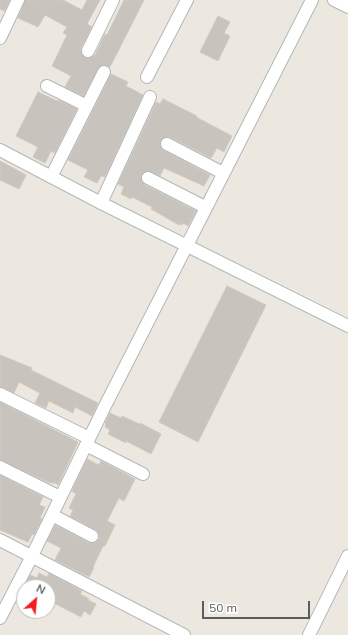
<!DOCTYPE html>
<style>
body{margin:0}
#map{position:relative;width:348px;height:635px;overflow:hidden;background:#ede8df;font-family:Mulish,sans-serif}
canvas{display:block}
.north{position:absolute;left:16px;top:579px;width:40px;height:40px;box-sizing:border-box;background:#fff;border:1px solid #bcbec0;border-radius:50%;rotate:27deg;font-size:11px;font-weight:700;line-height:16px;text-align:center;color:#585d62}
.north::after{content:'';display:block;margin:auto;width:14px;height:18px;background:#f51c20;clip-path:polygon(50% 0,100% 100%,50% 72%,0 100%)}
.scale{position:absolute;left:202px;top:601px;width:108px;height:18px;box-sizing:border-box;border:2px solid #585d62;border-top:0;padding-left:5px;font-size:12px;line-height:14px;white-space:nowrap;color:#585d62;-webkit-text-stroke:3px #fff;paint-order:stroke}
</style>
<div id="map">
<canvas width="348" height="635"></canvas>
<div class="north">N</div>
<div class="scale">50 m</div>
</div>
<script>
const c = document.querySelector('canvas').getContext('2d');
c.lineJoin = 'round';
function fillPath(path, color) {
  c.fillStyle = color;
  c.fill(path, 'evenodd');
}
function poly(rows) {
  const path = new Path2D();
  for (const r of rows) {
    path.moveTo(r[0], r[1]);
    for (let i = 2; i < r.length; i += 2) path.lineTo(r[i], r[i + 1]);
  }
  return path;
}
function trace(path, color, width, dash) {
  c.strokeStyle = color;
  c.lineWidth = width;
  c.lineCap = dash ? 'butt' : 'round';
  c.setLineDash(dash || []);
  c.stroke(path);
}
const building = poly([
 [0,0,10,0,4,11,0,9,0,0],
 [25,0,63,0,82,10,87,0,100,0,87,24,92,27,81,48,81,52,82,55,88,58,95,55,105,34,107,35,124,0,144,0,110,67,104,65,100,66,84,96,65,87,71,76,52,66,67,35,63,33,67,27,45,15,38,27,18,18,25,0],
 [218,16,230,22,224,33,230,36,218,61,200,52,218,16],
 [111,74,128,82,126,86,143,95,105,177,101,176,97,183,84,177,88,170,68,160,111,74],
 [38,92,57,101,58,100,77,109,55,153,51,151,45,163,33,157,38,147,16,136,38,92],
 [163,99,197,116,196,117,232,136,224,152,217,148,211,158,170,137,166,137,161,140,160,145,163,150,210,175,204,186,164,168,160,176,148,171,144,172,141,175,142,182,145,185,196,211,188,226,183,223,182,225,179,224,179,225,151,209,152,207,132,197,131,199,121,194,124,187,118,184,156,102,160,104,163,99],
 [0,161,26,175,19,189,0,180,0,161],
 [227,286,266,305,198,442,159,422,227,286],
 [0,355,32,368,31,370,98,403,92,416,75,407,73,413,49,401,46,408,35,403,40,393,19,382,14,393,0,387,0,355],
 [0,402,78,442,58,485,54,482,54,484,50,482,50,483,0,460,0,402],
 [110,413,121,418,122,416,139,424,140,423,161,434,151,454,126,441,126,443,108,434,110,430,105,427,106,424,105,423,110,413],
 [87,459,99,465,101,461,135,479,124,501,119,498,107,521,115,525,105,546,103,546,93,567,94,568,89,577,55,560,61,548,47,541,55,525,89,543,96,542,99,539,99,535,96,530,70,516,73,510,69,508,76,494,72,491,87,459],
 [0,475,43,497,39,505,45,507,40,518,42,519,34,535,32,534,28,542,0,530,0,475],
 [39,573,47,577,49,573,82,591,80,594,89,599,88,600,96,604,90,615,84,611,81,617,48,600,48,587,24,587,30,575,37,578,39,573]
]);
fillPath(building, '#c8c3bc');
trace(building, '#d2c9bd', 1);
const street = poly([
 [334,0,348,7],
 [0,38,18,0],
 [88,51,113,0],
 [147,77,187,0],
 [47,86,87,106],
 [167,144,223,173],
 [0,150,101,203,348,326],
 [51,177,104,72],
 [148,178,205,207],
 [101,203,150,97],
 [0,394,89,438],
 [86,445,143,474],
 [0,467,60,497],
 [52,515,92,536],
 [0,540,184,635],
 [0,618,32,556,104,408,312,0],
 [309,635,348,556]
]);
trace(street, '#b2b7bb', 14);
trace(street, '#fff', 12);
</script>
